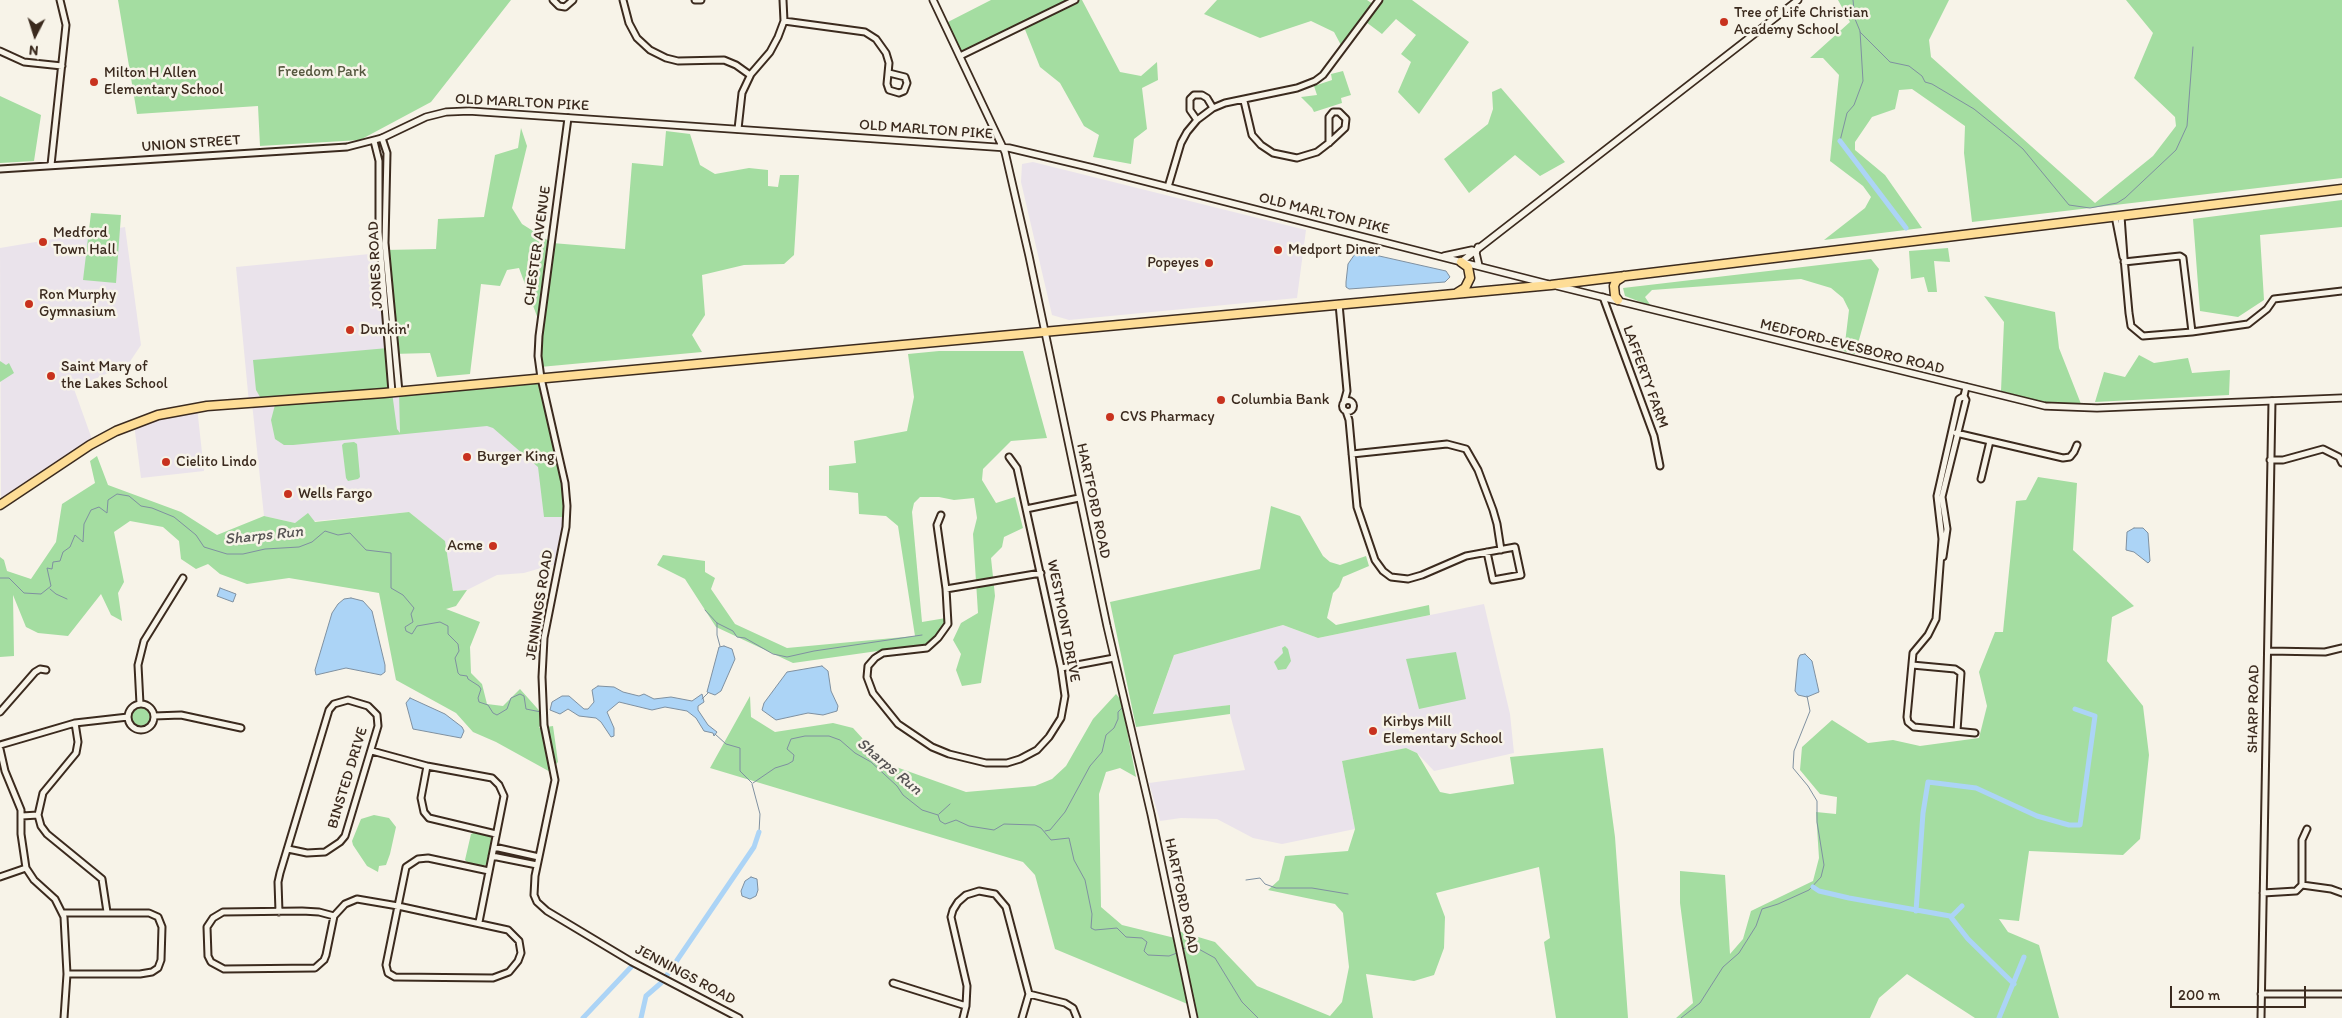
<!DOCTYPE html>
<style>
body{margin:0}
#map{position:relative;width:2342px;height:1018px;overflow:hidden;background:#f7f3e8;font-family:Itim,sans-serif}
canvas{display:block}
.north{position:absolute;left:10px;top:10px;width:50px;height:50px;-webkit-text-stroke:4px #f7f3e8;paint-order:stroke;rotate:185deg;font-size:14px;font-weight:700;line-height:20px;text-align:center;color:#3b2a1e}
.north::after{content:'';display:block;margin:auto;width:18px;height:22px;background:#3b2a1e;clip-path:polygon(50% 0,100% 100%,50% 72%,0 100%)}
.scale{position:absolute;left:2170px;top:986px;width:136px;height:22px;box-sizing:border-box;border:2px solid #3b2a1e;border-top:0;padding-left:6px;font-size:15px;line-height:18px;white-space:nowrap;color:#3b2a1e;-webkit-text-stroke:4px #f7f3e8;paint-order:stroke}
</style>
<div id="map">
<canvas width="2342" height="1018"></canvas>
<div class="north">N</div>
<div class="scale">200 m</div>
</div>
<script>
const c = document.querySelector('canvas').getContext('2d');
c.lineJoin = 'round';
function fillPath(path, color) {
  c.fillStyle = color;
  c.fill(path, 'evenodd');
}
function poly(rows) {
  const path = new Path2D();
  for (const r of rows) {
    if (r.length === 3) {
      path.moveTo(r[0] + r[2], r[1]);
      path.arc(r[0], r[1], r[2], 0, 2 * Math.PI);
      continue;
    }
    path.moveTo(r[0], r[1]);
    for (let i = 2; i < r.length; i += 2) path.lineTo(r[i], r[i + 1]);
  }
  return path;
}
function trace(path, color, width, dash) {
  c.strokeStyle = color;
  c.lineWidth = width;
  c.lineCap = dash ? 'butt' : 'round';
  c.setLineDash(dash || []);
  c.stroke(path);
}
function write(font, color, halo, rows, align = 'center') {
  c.font = font + ' Itim,sans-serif';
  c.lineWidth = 5;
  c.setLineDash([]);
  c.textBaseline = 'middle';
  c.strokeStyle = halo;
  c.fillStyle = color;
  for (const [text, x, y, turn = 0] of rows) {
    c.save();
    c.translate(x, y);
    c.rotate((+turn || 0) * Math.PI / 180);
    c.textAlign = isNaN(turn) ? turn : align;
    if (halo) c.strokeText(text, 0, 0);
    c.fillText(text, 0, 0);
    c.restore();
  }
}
fillPath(poly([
 [1033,162,1306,230,1297,298,1069,320,1052,315,1021,182,1022,164],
 [125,227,141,345,129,363,74,389,93,442,1,503,0,248],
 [380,253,392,392,496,382,567,506,558,563,524,573,497,575,467,590,453,591,445,542,409,512,295,523,264,516,252,403,249,403,236,267],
 [197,407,204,471,141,478,134,424],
 [1484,604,1510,714,1514,753,1434,771,1417,753,1406,748,1342,761,1355,829,1282,844,1253,838,1217,819,1181,818,1160,821,1149,783,1245,770,1230,714,1230,705,1153,715,1174,655,1283,625,1318,638]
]), '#eae3eb');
fillPath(poly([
 [118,0,511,0,431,102,360,140,260,146,258,106,137,114],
 [991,0,1082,0,1120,72,1141,76,1157,62,1158,80,1142,88,1147,129,1134,139,1131,164,1093,157,1099,135,1084,126,1060,83,1040,67,1024,27,961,54,946,23],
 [1217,0,1367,0,1373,4,1376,0,1412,0,1469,42,1419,114,1398,92,1411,62,1401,54,1416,35,1396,19,1382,34,1362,19,1342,47,1334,32,1311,21,1260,38,1204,14],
 [1838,0,1949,0,1929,40,1931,57,2095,203,2153,156,2176,126,2175,117,2134,78,2153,33,2126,0,2342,0,2342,178,1972,222,1964,153,1965,126,1912,89,1899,90,1895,109,1872,117,1855,142,1855,150,1885,175,1922,228,1824,240,1865,208,1871,197,1863,186,1830,161,1839,75,1823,58,1810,58,1850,22],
 [1343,71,1351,95,1341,98,1342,103,1314,112,1312,108,1301,97,1317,95,1314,86,1332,80,1331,74],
 [1501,88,1565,162,1540,176,1515,155,1469,193,1444,159,1488,124,1493,109,1492,92],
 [0,96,41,115,34,161,0,163],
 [521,128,527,146,512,208,522,224,552,243,625,249,632,163,663,166,666,131,690,134,700,165,715,174,749,168,768,170,768,186,778,187,780,175,799,175,794,255,784,264,744,265,702,275,705,315,692,335,702,352,540,367,541,327,519,268,507,270,500,286,481,284,470,374,437,377,430,353,392,354,384,250,436,249,438,219,484,217,495,155,518,148],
 [2342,200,2342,227,2260,235,2264,300,2238,317,2200,311,2193,219],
 [91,213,121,215,116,283,83,280],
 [1948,248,1950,262,1934,261,1937,292,1928,292,1924,277,1911,279,1909,251],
 [1871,259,1879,269,1855,354,1839,350,1845,343,1849,310,1843,298,1831,288,1801,279,1652,290,1645,297,1651,306,1625,296,1623,288],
 [1984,296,2055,312,2059,348,2081,404,2044,402,2001,391,2004,322],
 [388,348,392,392,397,429,400,433,399,392,541,378,565,483,567,517,544,517,538,467,493,428,487,426,293,445,284,445,275,439,271,420,276,401,263,402,256,390,253,360],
 [939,351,1023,351,1047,438,1011,441,983,469,982,480,996,503,1015,497,1023,528,1004,537,1002,547,991,558,995,596,981,683,962,686,956,670,961,654,953,640,961,623,978,613,973,534,977,518,974,498,954,500,939,497,920,497,914,503,912,512,922,622,946,618,943,628,927,644,793,663,716,627,685,579,657,565,663,555,705,561,705,572,715,578,711,589,735,624,787,648,915,636,898,526,886,516,859,514,858,493,829,490,829,466,856,463,854,441,907,431,914,397,908,354],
 [2139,355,2154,363,2188,358,2192,373,2230,370,2229,395,2095,402,2104,372,2125,377],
 [0,361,6,365,9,363,14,373,0,382],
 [354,442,357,444,360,477,358,479,348,481,346,478,342,445,344,443],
 [97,456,108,485,181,512,217,535,264,516,295,523,308,513,315,522,409,512,445,541,453,591,467,590,456,606,446,609,480,622,470,647,471,673,482,684,487,704,503,706,520,689,544,716,539,728,553,726,558,762,553,767,554,774,496,742,473,732,456,713,396,680,379,593,289,578,247,584,220,574,208,564,196,569,181,559,179,541,163,527,130,521,114,532,124,582,118,593,122,621,111,615,101,594,68,636,38,633,26,627,13,595,14,656,0,657,0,557,4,560,7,571,31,579,56,542,62,504,95,483,90,461],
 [2038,477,2077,483,2073,550,2134,606,2112,617,2107,661,2143,706,2149,755,2140,839,2123,855,2029,851,2019,921,1999,919,2008,932,2039,945,2059,1018,1975,1018,1907,974,1879,998,1870,1018,1676,1018,1693,1003,1680,903,1680,871,1725,875,1730,954,1743,939,1751,911,1813,881,1819,858,1816,812,1836,814,1837,797,1820,794,1800,770,1802,747,1832,720,1868,743,1893,740,1920,746,1979,738,1987,706,1979,672,1995,632,2003,632,2016,501,2026,500],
 [1271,506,1300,516,1323,556,1330,562,1340,565,1366,556,1369,566,1343,577,1339,587,1333,593,1327,618,1336,625,1429,605,1430,615,1318,638,1283,625,1174,655,1153,714,1230,705,1230,714,1136,727,1110,602,1260,569],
 [1285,646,1288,649,1291,661,1286,669,1278,670,1274,662,1283,653,1282,648],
 [1456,652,1466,699,1419,709,1406,659],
 [1116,694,1121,700,1136,777,1120,768,1106,772,1099,794,1101,907,1122,925,1179,939,1178,931,1215,942,1257,986,1330,1016,1342,1002,1349,967,1343,913,1335,904,1268,890,1279,880,1285,856,1348,851,1355,829,1342,761,1406,748,1417,753,1440,792,1450,794,1514,784,1510,757,1603,748,1615,837,1628,1018,1556,1018,1544,942,1550,938,1539,867,1436,893,1445,917,1444,948,1434,975,1414,981,1366,974,1373,1018,1193,1018,1190,1005,1055,949,1035,875,1023,862,710,768,750,696,751,717,775,732,833,723,853,728,885,763,966,792,1035,786,1052,779,1066,766,1093,719],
 [141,717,9],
 [374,815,389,818,396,827,390,854,386,865,379,866,378,872,367,866,353,845,352,841,361,819],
 [476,832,489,834,492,839,487,864,481,867,470,865,465,860,471,834]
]), '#a4dda1');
const water = poly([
 [1357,251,1446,271,1450,277,1445,282,1349,289,1346,287,1346,282,1348,264,1357,251],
 [2134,528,2143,528,2148,533,2150,561,2148,563,2134,552,2126,550,2127,532,2134,528],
 [220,588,236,594,233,602,217,596,220,588],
 [351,598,363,601,372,611,385,665,385,672,381,675,346,668,316,675,315,670,332,613,338,604,344,599,351,598],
 [724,646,732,649,735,659,721,691,715,695,707,692,719,647,724,646],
 [1805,654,1812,661,1819,692,1807,697,1798,695,1795,691,1798,659,1800,655,1805,654],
 [822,666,828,671,831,691,838,706,837,711,823,715,808,713,776,720,762,710,764,703,787,672,822,666],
 [598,686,614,687,623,692,639,696,644,694,654,699,671,697,692,701,702,694,704,702,698,706,698,710,708,725,717,732,714,736,713,733,704,731,696,718,687,711,665,707,652,710,619,702,607,712,614,728,614,736,611,737,601,722,596,718,579,716,568,709,560,714,550,710,552,702,562,696,569,696,584,709,588,709,594,702,592,690,598,686],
 [410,698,445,714,462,727,464,731,461,738,413,729,406,703,410,698],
 [751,877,757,879,758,890,756,896,750,899,742,896,741,891,745,881,751,877]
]);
fillPath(water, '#acd4f6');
trace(water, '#7f90a0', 1);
trace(poly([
 [1860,32,1890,62,1909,66,1922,76,1925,82,1932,84,1974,109,2010,138,2023,149,2069,205,2090,208,2117,203,2125,198,2176,150,2187,126,2193,47],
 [1840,141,1847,113,1854,105,1863,81,1860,31,1855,19,1853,0],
 [0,578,9,578,24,593,41,594,51,586,47,568,52,569,53,562,60,561,63,552,70,547,75,535,83,542,84,524,91,510,99,507,107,513,108,500,117,494,129,496,141,506,152,508,174,517,196,535,204,547,227,554,243,554,265,549,299,547,312,542,325,531,338,535,350,533,366,550,391,553,391,588,403,595,414,608,411,614,413,622,405,627,406,631,412,634,417,626,440,622,448,626,448,634,458,644,459,651,455,658,458,673,460,675,467,676,468,679,479,686,481,689,478,698,479,702,488,705,493,713,497,715,507,709,511,698,520,694,524,696,526,709,541,712],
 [50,589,56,594,67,599],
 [705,610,717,623,733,631,737,637,745,638,773,654,787,657,814,651,922,635],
 [717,623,717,635,720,646],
 [702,699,708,693],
 [715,734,726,744,740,748,740,771,752,783],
 [753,783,775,768,788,764,793,761,794,755,787,749,791,739,805,736,829,736,840,740,855,753,871,762,897,786,903,795,922,810,938,815],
 [752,784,760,814,759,832],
 [939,814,950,804],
 [938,815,940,821,945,824,956,820,969,826,994,830,1004,824,1035,825,1041,828,1051,840,1069,838,1074,860,1085,880,1092,914,1091,928,1095,930,1117,928,1126,937,1142,938,1147,942,1144,951,1148,955,1169,956,1177,953],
 [1045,831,1050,830,1065,812,1090,766,1102,752,1106,735,1114,728,1118,719,1118,712,1122,708],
 [1246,880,1260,878,1265,884,1276,888,1312,888,1348,894],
 [1183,949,1188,947,1195,947,1215,958,1242,1002,1258,1018],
 [1681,1018,1700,1003,1723,967,1739,953,1756,926,1762,909,1778,904,1809,890,1821,877,1824,865,1817,822,1817,801,1808,786,1793,768,1794,751,1810,711,1807,696]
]), '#7f90a0', 1);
trace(poly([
 [1840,141,1906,228],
 [1813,887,1819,891,1849,898,1950,916,1968,939,2014,984],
 [1916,911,1923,813,1928,782,1976,788,2037,816,2069,825,2080,825,2095,716,2075,709],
 [1951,917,1962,906],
 [667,975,754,847,759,832],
 [583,1018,633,965],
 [641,1018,646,996,661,983],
 [1999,1018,2024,957]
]), '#acd4f6', 5);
const minor = poly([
 [553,0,559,6,565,7,573,0],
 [623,0,629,23,637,38,650,50,666,58,678,61,724,60,736,65,750,75],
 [695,0,701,0],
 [784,21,865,32,876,39,886,53,889,63,887,84,889,90,899,93,904,91,907,83,905,77,889,73],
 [0,51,24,62,62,66],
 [960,56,1075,0],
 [1244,101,1252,135,1261,145,1273,153,1297,158,1317,152,1330,142,1345,128,1346,119,1339,112,1333,112,1329,117,1329,143],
 [568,118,539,336,538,356,541,378,565,483,567,506,566,527,544,638,542,677,544,725,555,780,535,876,534,895,537,902,547,911,632,962,739,1018],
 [1197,120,1190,110,1190,99,1194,95,1202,95,1207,98,1213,108],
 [738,129,742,93,751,74,770,52,778,37,784,21,783,0],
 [374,141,379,161,379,232,392,392],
 [51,165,66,25,60,0],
 [0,169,347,147,382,138,387,153,385,243,399,392],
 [1168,187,1181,143,1187,132,1197,120,1213,108,1225,103,1297,88,1315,81,1323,75,1379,0],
 [2115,216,2123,257],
 [2121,216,2124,258,2129,313,2131,326,2143,336,2192,332,2183,258,2180,256,2124,262],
 [1603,297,1654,436,1660,466],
 [1339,304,1347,391,1344,402],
 [2192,332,2248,324,2267,309,2274,299,2342,291],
 [1964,396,1959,399,1937,496,1942,539,1936,619,1928,635,1913,653,1907,717,1908,722,1914,727,1975,733],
 [1348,406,5.5],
 [1346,411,1349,420,1357,507,1375,560,1383,571,1391,577,1408,579,1422,575,1466,556,1515,547,1521,575,1493,580,1487,552],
 [1956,433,2063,458,2070,457,2074,452,2077,445],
 [1352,454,1447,444,1466,449,1478,470,1493,510,1497,524,1501,550],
 [2270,460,2283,460,2323,449,2339,457,2342,463],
 [1981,479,1990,441],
 [1026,509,1079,498],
 [941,515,937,525,946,589,948,624,938,638,927,648,883,653,875,658,868,666,867,677,873,693,898,724,932,747,949,754,986,763,1007,763,1020,759,1037,750,1049,737,1061,718,1065,696,1061,668,1017,468,1009,457],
 [1943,557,1947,529,1942,497,1966,400,1964,396,1966,387],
 [946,589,1041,573],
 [2268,651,2325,652,2342,648],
 [1912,665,1955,669,1961,673,1957,731],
 [1061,668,1114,658],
 [141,717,13],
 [140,704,138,665,144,641,183,578],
 [0,712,35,672,40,669,46,670],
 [154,716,181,715,241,728],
 [75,723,78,742,76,753,43,793,38,815,41,826,47,834,102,879,107,912],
 [0,745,75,723,128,717],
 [0,749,5,771,21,810,21,834,26,868,34,880,55,899,64,917,67,974,64,1018],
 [372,751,427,766,492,778,499,785,504,796,479,922],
 [427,766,421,798,424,812,429,818,496,834],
 [22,816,38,815],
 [494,847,539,857],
 [492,856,537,865],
 [0,877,26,868],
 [2302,885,2331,889,2342,893],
 [2263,893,2296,891,2302,885,2302,840,2307,829],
 [398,906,508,930,519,941,521,953,518,961,509,972,493,978,395,977,388,973,386,965,398,906],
 [279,912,278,882,280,873,329,710,334,704,348,700,368,706,377,715,378,726,345,836,340,842,325,852,307,853,288,849],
 [63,913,149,913,158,917,162,927,161,960,158,968,152,972,140,974,67,974],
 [334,916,326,955,324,960,315,968,224,969,211,962,208,956,207,927,213,918,223,912,302,911,319,912,334,916,345,904,357,899,398,906,406,867,418,859,428,858,489,871],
 [893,983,966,1006],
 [1029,994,1065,1003,1073,1008,1077,1018],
 [2261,994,2342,994],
 [963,1018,966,1006,967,986,951,917,953,910,958,902,966,895,979,891,995,894,1006,907,1029,994,1022,1018],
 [2261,1018,2272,401]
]);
const tertiary = poly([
 [933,0,1005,152,1029,256,1107,626,1151,814,1194,1018],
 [382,138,426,117,446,112,469,111,1009,148,1093,168,1548,284],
 [1478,247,1476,253,1479,266],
 [1444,256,1472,250],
 [1461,262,1798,0],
 [1557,286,2045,406,2097,408,2342,398]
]);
const trunk = poly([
 [1457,293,1465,288,1470,278,1468,267,1461,262],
 [1618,300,1615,296,1614,286,1616,281,1624,276],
 [0,505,90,445,116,431,158,415,207,406,384,393,1551,285,2342,189]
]);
trace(minor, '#3b2a1e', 9);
trace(tertiary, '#3b2a1e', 9);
trace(trunk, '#3b2a1e', 11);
trace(minor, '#f7f3e8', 5);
trace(tertiary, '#f7f3e8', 5.5);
trace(trunk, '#fedd96', 8);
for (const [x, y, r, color] of [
 [1724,22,5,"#c8321e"],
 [94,82,5,"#c8321e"],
 [43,242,5,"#c8321e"],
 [1278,250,5,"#c8321e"],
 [1209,263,5,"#c8321e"],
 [29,304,5,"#c8321e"],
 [350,330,5,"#c8321e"],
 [51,376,5,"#c8321e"],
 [1221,400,5,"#c8321e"],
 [1110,417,5,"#c8321e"],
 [467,457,5,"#c8321e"],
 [166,462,5,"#c8321e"],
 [288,494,5,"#c8321e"],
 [493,546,5,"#c8321e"],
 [1373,731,5,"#c8321e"]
]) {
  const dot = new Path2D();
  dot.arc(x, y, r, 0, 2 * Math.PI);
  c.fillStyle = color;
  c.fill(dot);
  trace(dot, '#f7f3e8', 2);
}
write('15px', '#3b2a1e', '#f7f3e8', [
 ["Tree of Life Christian",1734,13],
 ["Academy School",1734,30],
 ["Milton H Allen",104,73],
 ["Elementary School",104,90],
 ["Medford",53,233],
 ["Town Hall",53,250],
 ["Medport Diner",1288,250],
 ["Popeyes",1199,263,"right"],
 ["Ron Murphy",39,295],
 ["Gymnasium",39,312],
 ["Dunkin'",360,330],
 ["Saint Mary of",61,367],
 ["the Lakes School",61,384],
 ["Columbia Bank",1231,400],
 ["CVS Pharmacy",1120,417],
 ["Burger King",477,457],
 ["Cielito Lindo",176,462],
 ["Wells Fargo",298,494],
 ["Acme",483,546,"right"],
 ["Kirbys Mill",1383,722],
 ["Elementary School",1383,739]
], 'left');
write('15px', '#55573f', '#f7f3e8', [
 ["Freedom Park",322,72]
]);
write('15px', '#3b2a1e', '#f7f3e8', [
 ["OLD MARLTON PIKE",522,103,3],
 ["OLD MARLTON PIKE",926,130,4],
 ["UNION STREET",191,144,-4],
 ["OLD MARLTON PIKE",1324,214,14],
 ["CHESTER AVENUE",538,246,-82],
 ["JONES ROAD",376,265,-93],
 ["MEDFORD-EVESBORO ROAD",1852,347,14],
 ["LAFFERTY FARM",1645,377,70],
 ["HARTFORD ROAD",1093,501,78],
 ["JENNINGS ROAD",540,605,-81],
 ["WESTMONT DRIVE",1063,621,79],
 ["SHARP ROAD",2254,709,-89],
 ["BINSTED DRIVE",348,778,-73],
 ["HARTFORD ROAD",1181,896,78],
 ["JENNINGS ROAD",685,975,28]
]);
write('italic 16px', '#575454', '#f7f3e8', [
 ["Sharps Run",264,536,-6],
 ["Sharps Run",889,767,40]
]);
</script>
